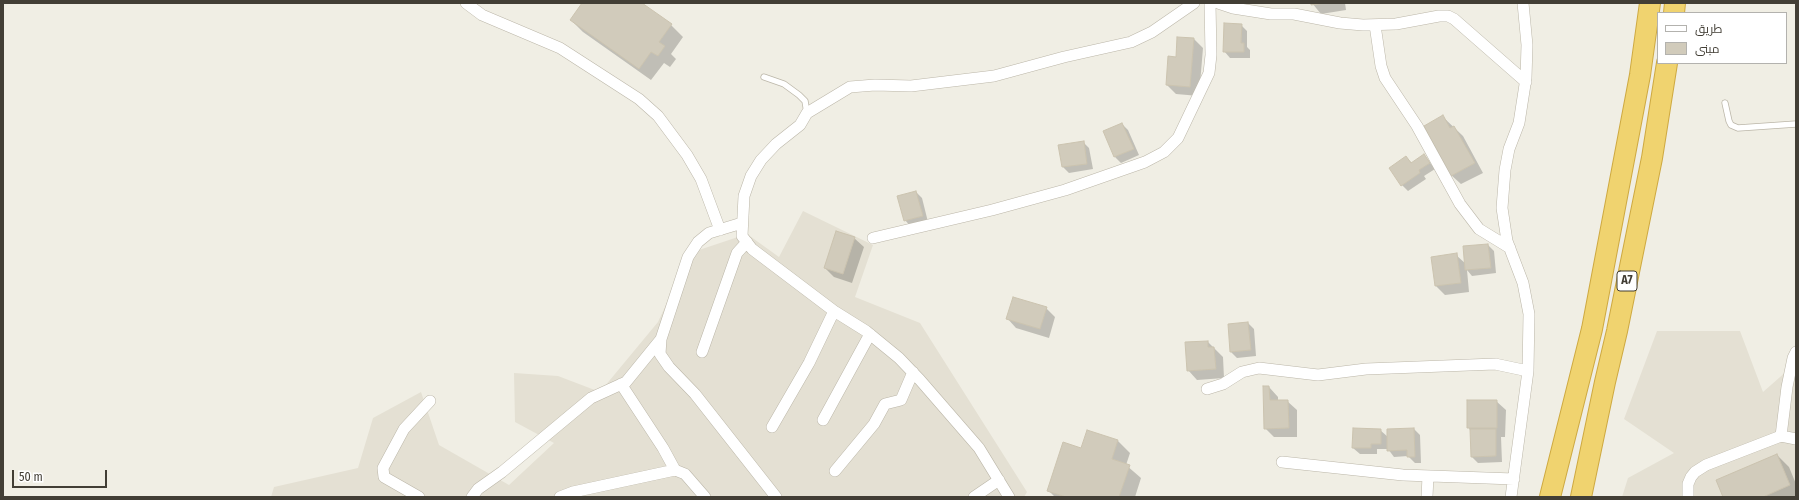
<!DOCTYPE html>
<meta charset="utf-8">
<style>
body{margin:0}
#map{position:relative;width:1799px;height:500px;overflow:hidden;background:#f0eee4;font-family:"Fira Sans Condensed",Cairo,sans-serif}
canvas{display:block}
.frame{position:absolute;inset:0;border:4px solid #423e35;pointer-events:none}
.legend{position:absolute;left:1657px;top:12px;width:130px;height:52px;box-sizing:border-box;background:#fff;border:1px solid #b3b2ae;margin:0;padding:5px 7px;list-style:none;font-size:12px;color:#423e35}
.legend li{display:flex;align-items:center;gap:8px;height:20px}
.legend b{width:20px;border:1px solid #b3b2ae}
.scale{position:absolute;left:12px;top:470px;width:95px;height:18px;box-sizing:border-box;border:2px solid #423e35;border-top:0;padding-left:5px;font-size:12px;line-height:14px;white-space:nowrap;color:#423e35;-webkit-text-stroke:3px #fff;paint-order:stroke}
</style>
<div id="map">
<canvas width="1799" height="500"></canvas>
<div class="frame"></div>
<ul class="legend">
<li><b style="height:5px;background:#fff"></b>طريق</li>
<li><b style="height:11px;background:#d1cbbb"></b>مبنى</li>
</ul>
<div class="scale">50 m</div>
</div>
<script>
const c = document.querySelector('canvas').getContext('2d');
c.lineJoin = 'round';
function fillPath(path, color) {
  c.fillStyle = color;
  c.fill(path, 'evenodd');
}
function poly(rows) {
  const path = new Path2D();
  for (const r of rows) {
    path.moveTo(r[0], r[1]);
    for (let i = 2; i < r.length; i += 2) path.lineTo(r[i], r[i + 1]);
  }
  return path;
}
function trace(path, color, width, dash) {
  c.strokeStyle = color;
  c.lineWidth = width;
  c.lineCap = dash ? 'butt' : 'round';
  c.setLineDash(dash || []);
  c.stroke(path);
}
function write(font, color, halo, rows, align = 'center') {
  c.font = font + ' "Fira Sans Condensed",sans-serif';
  c.lineWidth = 3.5;
  c.setLineDash([]);
  c.textBaseline = 'middle';
  c.strokeStyle = halo;
  c.fillStyle = color;
  for (const [text, x, y, turn = 0] of rows) {
    c.save();
    c.translate(x, y);
    c.rotate((+turn || 0) * Math.PI / 180);
    c.textAlign = isNaN(turn) ? turn : align;
    if (halo) c.strokeText(text, 0, 0);
    c.fillText(text, 0, 0);
    c.restore();
  }
}
fillPath(poly([
 [803,211,873,245,855,297,920,323,1027,492,1024,497,271,497,274,487,358,468,373,418,421,392,439,445,509,485,554,443,515,422,514,373,558,376,600,392,658,322,690,253,747,234,779,257],
 [1657,331,1740,331,1763,392,1796,363,1796,497,1622,497,1628,478,1674,453,1624,419]
]), '#e4e0d3');
fillPath(poly([
 [583,3,640,3,671,25,683,37,671,54,676,59,670,67,664,63,651,80,583,32,571,20],
 [1312,3,1345,3,1346,10,1321,14],
 [1241,25,1247,31,1247,47,1250,50,1250,58,1230,58,1224,51],
 [1194,39,1203,48,1199,96,1176,94,1167,85,1177,58],
 [1443,117,1463,136,1483,173,1461,184,1451,175],
 [1122,124,1128,130,1139,155,1121,163,1115,157,1104,132],
 [1083,142,1089,148,1093,169,1069,173,1063,167,1060,146],
 [1424,155,1435,169,1424,176,1426,179,1408,191,1402,185,1406,157,1412,163],
 [916,192,922,198,928,222,911,227,905,220],
 [854,238,864,247,852,283,834,277,825,268],
 [1488,245,1494,251,1496,273,1472,276,1467,270,1469,292,1445,295,1436,286,1433,258,1456,255,1466,264],
 [1046,308,1055,317,1049,338,1016,328,1007,318],
 [1248,323,1254,329,1256,356,1237,358,1231,352],
 [1208,342,1223,357,1224,378,1197,380,1188,370],
 [1269,387,1278,397,1278,401,1287,401,1297,410,1297,437,1274,437,1265,428],
 [1496,401,1506,410,1505,437,1501,437,1502,462,1478,463,1472,457,1471,431,1468,427],
 [1414,429,1420,435,1421,463,1415,463,1408,456,1394,457,1388,449,1377,449,1377,454,1360,454,1353,448,1380,430,1388,437],
 [1118,441,1130,453,1126,465,1141,478,1135,497,1055,497,1048,490],
 [1777,455,1789,467,1796,484,1796,497,1724,497]
]), '#0003');
const building = poly([
 [582,3,642,3,672,24,659,42,665,46,658,56,651,52,639,69,570,20,582,3],
 [1311,3,1326,3,1311,5,1311,3],
 [1224,23,1242,24,1241,43,1244,43,1244,52,1223,52,1224,23],
 [1177,37,1194,38,1190,87,1166,85,1168,56,1176,57,1177,37],
 [1443,115,1450,128,1454,126,1475,163,1451,176,1424,126,1443,115],
 [1122,123,1134,149,1114,157,1103,131,1122,123],
 [1084,141,1087,164,1062,167,1058,145,1084,141],
 [1424,154,1430,163,1419,170,1420,173,1401,186,1389,168,1406,156,1411,163,1424,154],
 [916,191,923,216,904,221,897,196,916,191],
 [836,231,855,237,843,274,824,268,836,231],
 [1488,244,1491,268,1465,270,1463,246,1488,244],
 [1457,253,1461,283,1435,286,1431,257,1457,253],
 [1013,297,1047,307,1040,329,1006,319,1013,297],
 [1248,322,1251,350,1230,352,1228,324,1248,322],
 [1208,341,1208,347,1214,347,1216,369,1187,371,1185,342,1208,341],
 [1263,386,1269,386,1270,400,1288,400,1289,428,1264,429,1263,386],
 [1467,400,1497,400,1497,428,1467,428,1467,400],
 [1353,428,1381,429,1381,444,1371,444,1371,448,1352,448,1353,428],
 [1414,428,1415,457,1407,457,1407,450,1387,451,1387,429,1414,428],
 [1470,429,1496,429,1496,456,1471,457,1470,429],
 [1087,430,1118,440,1112,459,1130,465,1119,497,1066,497,1047,491,1063,442,1081,448,1087,430],
 [1777,454,1790,485,1763,497,1723,497,1716,480,1777,454]
]);
fillPath(building, '#d1cbbb');
trace(building, '#cbc3af', 1);
const service = poly([
 [764,77,784,84,799,95,805,101,807,113],
 [1725,103,1729,121,1731,125,1738,128,1796,124]
]);
const minor = poly([
 [466,3,482,15,560,48,639,99,658,116,687,155,701,179,720,230],
 [1218,3,1233,8,1271,14,1294,14,1340,23,1363,25,1396,24,1439,16,1448,16,1454,19,1526,82],
 [1375,25,1381,66,1385,78,1417,126,1460,204,1479,229,1510,248],
 [742,223,709,233,698,242,688,257,661,339,660,354,669,367,695,394,776,497],
 [873,238,992,210,1065,190,1145,162,1164,152,1178,138,1209,73,1211,55,1210,3],
 [702,352,737,253,747,242],
 [621,384,663,448,675,470],
 [1207,389,1223,384,1242,372,1259,368,1318,375,1366,369,1495,364,1528,371],
 [823,420,870,334],
 [772,427,809,363,834,311],
 [1781,436,1787,387,1793,358,1796,352],
 [1282,462,1403,475,1514,479],
 [835,471,874,424,885,404,901,400,913,372],
 [419,497,384,477,383,468,404,429,430,401],
 [472,497,478,489,502,472,591,398,626,382,661,339],
 [560,497,573,492],
 [576,497,573,492,675,470,685,474,705,497],
 [974,497,999,480],
 [1009,497,979,448,920,380,899,358,866,331,834,311,752,249,742,236,744,196,751,176,761,160,776,144,800,125,807,113,850,87,875,85,911,86,994,76,1064,57,1131,42,1152,32,1194,3],
 [1427,497,1428,476],
 [1511,497,1528,371,1529,314,1523,283,1507,241,1502,208,1505,170,1509,149,1519,123,1526,78,1527,45,1523,3],
 [1688,497,1688,484,1691,477,1695,472,1706,465,1781,436,1796,439]
]);
const motorway = poly([
 [1674,13,1675,3],
 [1550,497,1592,329,1640,75,1650,3],
 [1581,497,1605,382,1617,331,1652,158,1667,63]
]);
trace(service, '#bbb6a8', 7);
trace(minor, '#bbb6a8', 12);
trace(motorway, '#cea941', 22);
trace(service, '#fff', 5.5);
trace(minor, '#fff', 11);
trace(motorway, '#f0d36f', 20);
for (const [x, y, w] of [
 [1627,281,20]
]) {
  const box = new Path2D();
  box.roundRect(x - w / 2, y - 10, w, 20, 3);
  c.fillStyle = '#fff';
  c.fill(box);
  trace(box, '#423e35', 1);
}
write('bold 12px', '#423e35', null, [
 ["A7",1627,281]
]);
</script>
